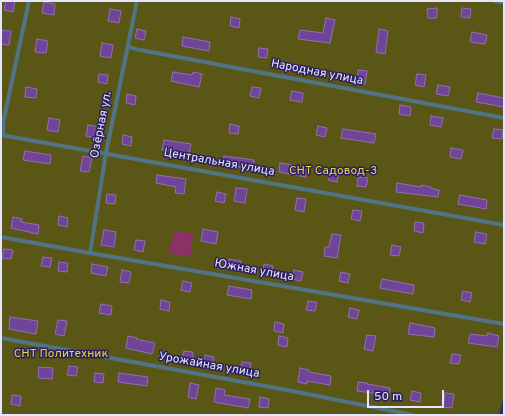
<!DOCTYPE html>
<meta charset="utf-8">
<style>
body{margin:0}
#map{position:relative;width:505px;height:416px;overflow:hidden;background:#342a6a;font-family:Overpass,sans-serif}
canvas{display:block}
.frame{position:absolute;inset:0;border:2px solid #e5e5fd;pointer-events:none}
.scale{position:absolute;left:367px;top:390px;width:77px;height:18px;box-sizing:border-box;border:2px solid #e5e5fd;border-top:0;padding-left:5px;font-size:12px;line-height:14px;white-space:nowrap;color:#e5e5fd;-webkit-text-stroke:3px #2b1f5e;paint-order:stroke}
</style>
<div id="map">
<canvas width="505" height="416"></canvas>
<div class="frame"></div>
<div class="scale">50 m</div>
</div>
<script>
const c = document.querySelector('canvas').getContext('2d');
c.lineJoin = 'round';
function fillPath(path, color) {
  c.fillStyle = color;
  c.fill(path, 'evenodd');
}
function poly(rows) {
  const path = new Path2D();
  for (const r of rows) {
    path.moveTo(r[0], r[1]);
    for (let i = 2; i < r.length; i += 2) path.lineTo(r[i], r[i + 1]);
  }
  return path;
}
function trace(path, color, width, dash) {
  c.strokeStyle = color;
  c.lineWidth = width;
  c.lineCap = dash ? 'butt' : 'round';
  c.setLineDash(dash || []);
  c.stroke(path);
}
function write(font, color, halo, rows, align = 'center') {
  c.font = font + ' Overpass,sans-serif';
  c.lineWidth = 3;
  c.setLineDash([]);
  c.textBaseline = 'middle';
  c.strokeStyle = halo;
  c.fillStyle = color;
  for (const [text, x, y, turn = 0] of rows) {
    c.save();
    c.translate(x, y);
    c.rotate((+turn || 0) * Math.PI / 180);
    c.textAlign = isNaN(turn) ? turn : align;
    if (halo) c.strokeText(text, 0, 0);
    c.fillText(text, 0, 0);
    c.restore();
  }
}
fillPath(poly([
 [1,1,504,1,504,395,499,415,1,415]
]), '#5a5716');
fillPath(poly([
 [179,231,193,234,191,253,187,257,168,253,174,234]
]), '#8a3167');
const building = poly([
 [6,1,15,1,13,12,4,10,6,1],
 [44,2,55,4,54,15,42,13,44,2],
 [437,8,437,18,428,18,427,9,437,8],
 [462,8,471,9,470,18,461,17,462,8],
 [110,9,121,11,119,23,108,21,110,9],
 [231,17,240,19,239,28,230,26,231,17],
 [326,18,335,20,330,43,298,39,300,30,323,33,326,18],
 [137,29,146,31,144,40,135,38,137,29],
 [379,29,388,31,385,54,376,52,379,29],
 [2,30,11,31,9,45,1,44,2,30],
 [472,32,487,35,485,44,470,42,472,32],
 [183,37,210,42,209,51,182,46,183,37],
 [37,39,48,41,46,53,35,52,37,39],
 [102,43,113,45,111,58,100,56,102,43],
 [259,48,268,49,267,58,258,57,259,48],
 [358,70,367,71,365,84,356,82,358,70],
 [173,72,192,75,193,72,202,74,199,87,171,81,173,72],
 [99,74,108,75,107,84,98,82,99,74],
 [417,74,426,75,424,87,415,85,417,74],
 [438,85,450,87,448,96,436,94,438,85],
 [26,87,37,89,36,98,25,97,26,87],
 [252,87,261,88,259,98,250,96,252,87],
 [292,91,303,93,302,102,290,100,292,91],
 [478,93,504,98,504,107,476,102,478,93],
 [127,94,136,96,135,105,126,103,127,94],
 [400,105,411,107,410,116,399,114,400,105],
 [431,116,443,118,441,127,430,125,431,116],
 [49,118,60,120,58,132,47,130,49,118],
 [230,124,239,126,238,134,229,133,230,124],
 [88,125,100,127,98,138,86,136,88,125],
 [318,126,327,128,325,137,316,135,318,126],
 [343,129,376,134,374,143,341,138,343,129],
 [494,129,503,130,502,139,492,138,494,129],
 [123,135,132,137,131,146,122,144,123,135],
 [164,140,191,144,189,154,162,150,164,140],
 [451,148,463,150,461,159,450,157,451,148],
 [25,151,51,155,50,164,23,160,25,151],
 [83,156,92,158,89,172,80,171,83,156],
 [224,156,254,160,253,169,223,165,224,156],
 [280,163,307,167,306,177,279,172,280,163],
 [330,171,339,172,337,182,328,180,330,171],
 [157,175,186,179,184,194,175,193,176,187,156,183,157,175],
 [358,177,368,178,366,187,357,186,358,177],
 [397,183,421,187,421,185,431,187,430,188,439,190,438,197,396,192,397,183],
 [236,188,247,189,245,203,234,201,236,188],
 [217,192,226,194,224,203,215,201,217,192],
 [107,194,116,195,115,204,106,203,107,194],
 [460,195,487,200,486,209,458,204,460,195],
 [297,198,306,199,304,212,295,210,297,198],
 [353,210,362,211,360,221,351,219,353,210],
 [59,216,68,218,67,227,58,225,59,216],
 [13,217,22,219,21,222,39,225,38,234,11,228,13,217],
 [415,222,424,223,423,233,414,231,415,222],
 [203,229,218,232,216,244,201,241,203,229],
 [104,230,116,232,114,247,101,245,104,230],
 [476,232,487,234,485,244,474,242,476,232],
 [332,234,341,235,337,258,324,256,325,247,329,247,332,234],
 [136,240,145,241,143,252,134,250,136,240],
 [392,245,401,247,399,256,390,255,392,245],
 [4,249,13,250,11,259,2,258,4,249],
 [43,257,52,258,50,267,41,266,43,257],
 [229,259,241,261,240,270,228,268,229,259],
 [59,262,68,263,67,272,58,271,59,262],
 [92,264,108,267,106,276,91,273,92,264],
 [264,264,273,266,272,275,263,273,264,264],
 [122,270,131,272,129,283,120,282,122,270],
 [294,270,303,272,301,281,292,279,294,270],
 [341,272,350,274,348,283,339,281,341,272],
 [382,279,414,285,413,294,380,288,382,279],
 [183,281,192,283,190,292,181,290,183,281],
 [229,286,252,290,251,299,227,295,229,286],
 [463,291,472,293,470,302,461,300,463,291],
 [161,300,170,302,169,311,160,309,161,300],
 [308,301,317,302,315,311,306,310,308,301],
 [101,304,112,306,111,315,99,313,101,304],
 [350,308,359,310,357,319,348,317,350,308],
 [10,317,38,321,36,334,9,329,10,317],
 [58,320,67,321,64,336,55,334,58,320],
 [275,322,284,324,283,333,274,331,275,322],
 [410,323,435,328,434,337,408,334,410,323],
 [488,333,499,336,497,347,468,343,470,334,487,336,488,333],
 [367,335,376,336,373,351,364,349,367,335],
 [128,336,137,338,136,339,155,343,152,354,126,348,128,336],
 [279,336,288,338,287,347,278,345,279,336],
 [184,351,193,352,192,361,182,360,184,351],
 [452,354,461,355,459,364,450,363,452,354],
 [205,355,214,357,212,366,203,364,205,355],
 [242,362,251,363,249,373,240,371,242,362],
 [69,366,78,367,76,376,67,375,69,366],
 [39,367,53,368,52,379,38,378,39,367],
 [300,368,309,370,309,372,331,376,330,385,307,381,307,384,298,382,300,368],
 [95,373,104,374,103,383,94,382,95,373],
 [119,373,148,377,147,386,118,382,119,373],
 [358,382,367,383,367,384,390,388,389,397,380,396,380,394,357,391,358,382],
 [190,383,199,385,196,399,188,397,190,383],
 [216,388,225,390,224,395,250,399,248,408,214,402,216,388],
 [412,391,421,393,420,402,410,400,412,391],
 [445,393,454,394,452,408,443,407,445,393],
 [12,395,21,396,20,406,11,404,12,395],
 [260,397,269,399,268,408,259,407,260,397]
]);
fillPath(building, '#704498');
trace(building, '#916fb3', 1);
trace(poly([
 [495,1,504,3],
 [128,46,135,49,504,118],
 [1,135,504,225],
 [3,135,3,123,29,1],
 [1,237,90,253,504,324],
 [90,253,106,153,137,1],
 [1,338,287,390,413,415]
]), '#507484', 4);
write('12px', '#e5e5fd', '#2b1f5e', [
 ["Народная улица",317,73,11],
 ["Озёрная ул.",102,125,-79],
 ["Центральная улица",219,163,10],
 ["Южная улица",254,271,10],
 ["Урожайная улица",209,366,10]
]);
write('12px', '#e2d93f', '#2b1f5e', [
 ["СНТ Садовод-3",333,172],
 ["СНТ Политехник",61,355]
]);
</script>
